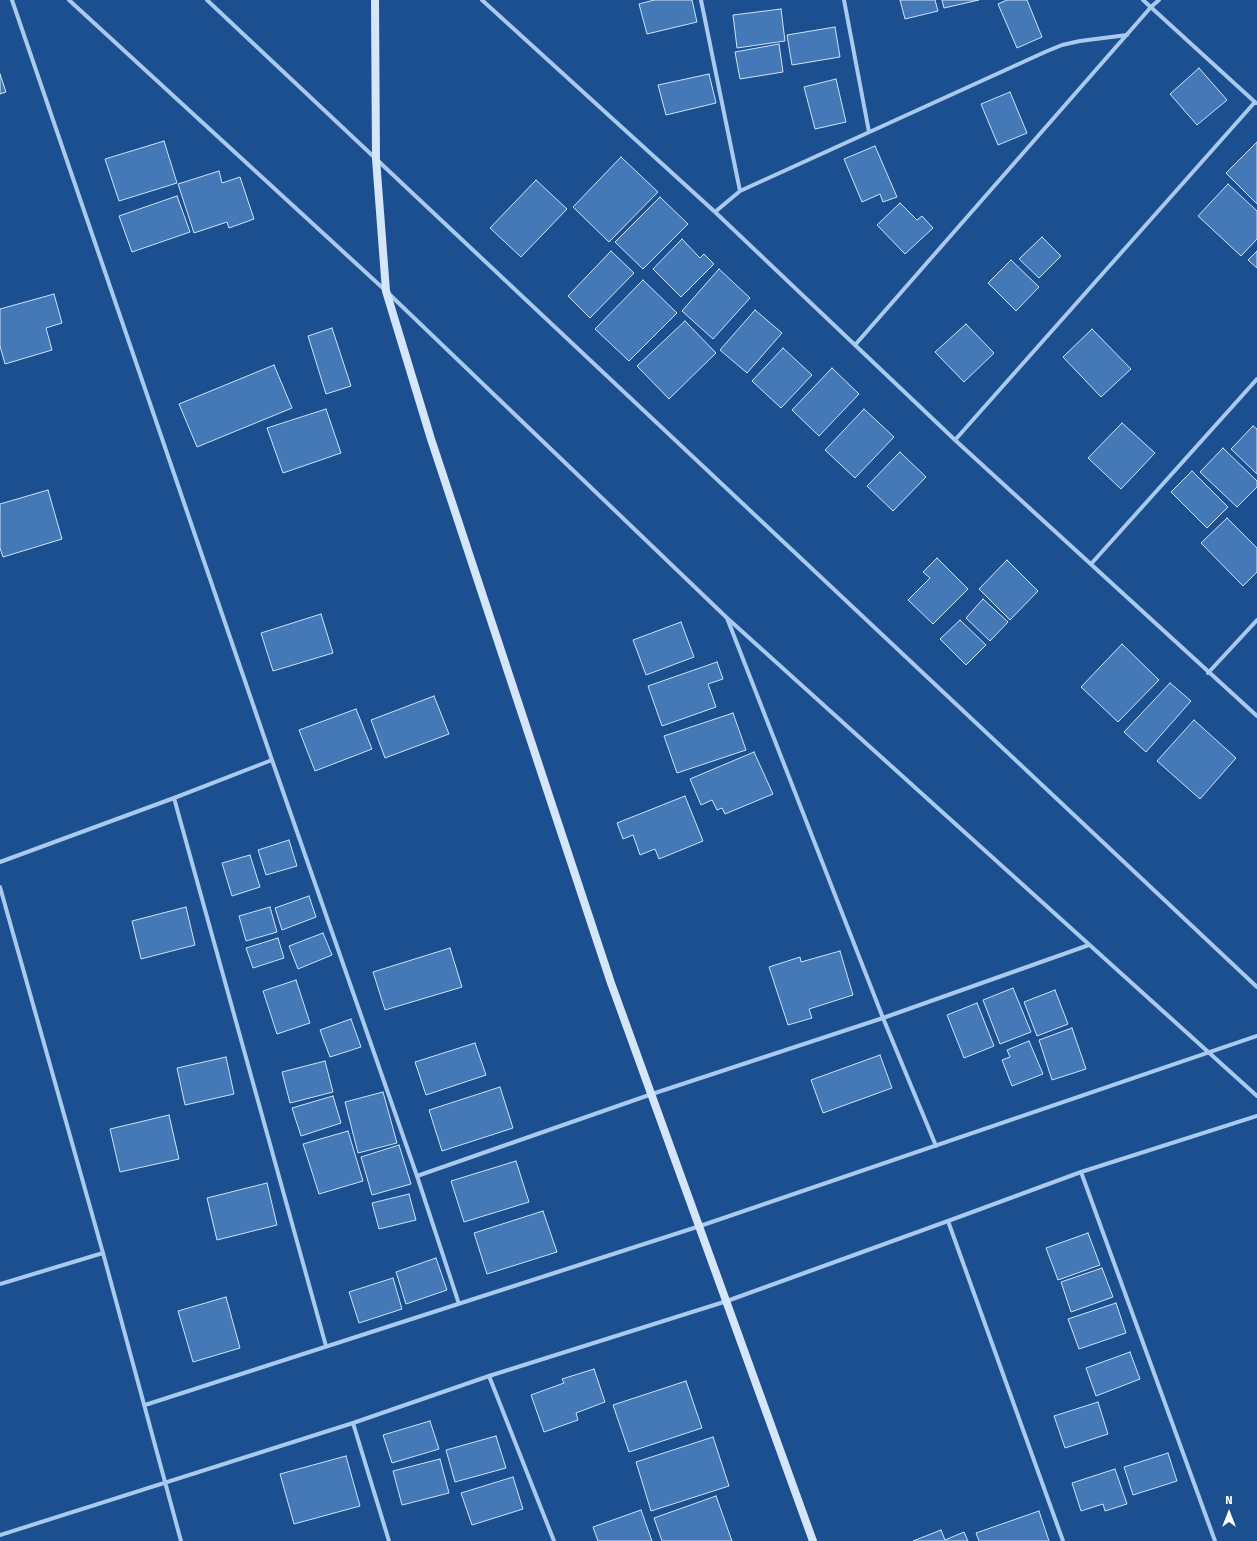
<!DOCTYPE html>
<style>
body{margin:0}
#map{position:relative;width:1257px;height:1541px;overflow:hidden;background:#1b4f8f;font-family:"Fira Sans",sans-serif}
canvas{display:block}
.north{position:absolute;left:1209px;top:1493px;width:40px;height:40px;-webkit-text-stroke:3px #1b4f8f;paint-order:stroke;rotate:0deg;font-size:11px;font-weight:700;line-height:16px;text-align:center;color:#fff}
.north::after{content:'';display:block;margin:auto;width:14px;height:18px;background:#fff;clip-path:polygon(50% 0,100% 100%,50% 72%,0 100%)}
</style>
<div id="map">
<canvas width="1257" height="1541"></canvas>
<div class="north">N</div>
</div>
<script>
const c = document.querySelector('canvas').getContext('2d');
c.lineJoin = 'round';
function fillPath(path, color) {
  c.fillStyle = color;
  c.fill(path, 'evenodd');
}
function poly(rows) {
  const path = new Path2D();
  for (const r of rows) {
    path.moveTo(r[0], r[1]);
    for (let i = 2; i < r.length; i += 2) path.lineTo(r[i], r[i + 1]);
  }
  return path;
}
function trace(path, color, width, dash) {
  c.strokeStyle = color;
  c.lineWidth = width;
  c.lineCap = dash ? 'butt' : 'round';
  c.setLineDash(dash || []);
  c.stroke(path);
}
const building = poly([
 [654,0,692,0,697,22,647,34,639,4,654,0],
 [900,0,935,0,938,11,905,19,900,0],
 [942,0,979,0,944,8,942,0],
 [1007,0,1027,0,1042,37,1017,48,998,4,1007,0],
 [781,9,785,41,737,48,733,15,781,9],
 [835,27,840,57,792,65,787,35,835,27],
 [779,44,783,72,740,79,735,52,779,44],
 [1199,68,1227,100,1197,125,1170,94,1199,68],
 [0,74,6,92,0,94,0,74],
 [709,74,716,103,666,115,658,85,709,74],
 [836,79,846,122,815,129,804,87,836,79],
 [1010,92,1027,133,998,145,981,104,1010,92],
 [164,141,177,183,119,201,105,159,164,141],
 [1257,142,1257,204,1226,173,1257,142],
 [875,146,897,197,883,202,880,194,862,202,844,159,875,146],
 [621,157,658,192,609,242,573,207,621,157],
 [219,171,222,183,240,177,254,219,229,228,227,222,194,233,178,184,219,171],
 [536,180,567,209,521,257,490,228,536,180],
 [1228,184,1257,211,1257,239,1241,256,1198,216,1228,184],
 [177,196,190,232,132,252,119,216,177,196],
 [660,197,688,224,643,269,615,242,660,197],
 [900,203,917,220,922,216,933,228,905,254,877,225,900,203],
 [1042,237,1061,256,1039,278,1019,259,1042,237],
 [682,239,700,258,704,254,714,264,681,297,653,269,682,239],
 [611,251,634,273,590,318,568,296,611,251],
 [1257,251,1257,268,1248,260,1257,251],
 [1011,260,1039,287,1016,311,988,283,1011,260],
 [719,269,750,298,713,339,682,311,719,269],
 [643,280,677,313,629,361,595,329,643,280],
 [54,294,62,323,46,328,52,350,5,364,0,346,0,309,54,294],
 [755,310,782,333,747,373,720,350,755,310],
 [685,321,716,353,669,399,637,366,685,321],
 [966,324,994,353,964,382,935,352,966,324],
 [332,328,351,386,326,394,308,336,332,328],
 [1092,329,1131,369,1101,397,1063,357,1092,329],
 [783,348,812,375,781,408,752,381,783,348],
 [274,365,292,408,197,447,179,404,274,365],
 [832,368,859,394,819,436,792,410,832,368],
 [326,409,341,453,283,473,267,428,326,409],
 [864,409,894,437,855,478,825,450,864,409],
 [1122,423,1155,453,1121,489,1088,458,1122,423],
 [1253,426,1257,429,1257,474,1231,449,1253,426],
 [1223,448,1257,481,1257,487,1237,507,1200,472,1223,448],
 [900,452,926,477,893,511,867,486,900,452],
 [1192,471,1228,507,1207,528,1171,492,1192,471],
 [48,490,62,539,3,557,0,548,0,504,48,490],
 [1227,518,1257,548,1257,572,1243,586,1201,543,1227,518],
 [937,558,968,589,933,624,908,600,930,578,923,572,937,558],
 [1007,560,1038,591,1010,620,979,589,1007,560],
 [983,599,1008,622,990,641,966,618,983,599],
 [321,614,333,653,273,671,261,633,321,614],
 [960,620,986,645,966,665,940,639,960,620],
 [681,622,694,657,646,675,633,640,681,622],
 [1122,644,1159,680,1118,722,1081,687,1122,644],
 [717,662,723,679,708,684,716,707,662,726,648,686,717,662],
 [1170,683,1191,701,1146,752,1124,732,1170,683],
 [434,696,449,734,385,758,371,720,434,696],
 [356,709,372,749,315,771,299,730,356,709],
 [733,713,746,750,677,773,664,736,733,713],
 [1194,720,1236,758,1200,799,1157,761,1194,720],
 [754,752,773,794,725,814,722,808,717,810,712,800,701,805,690,779,754,752],
 [685,796,703,841,659,859,655,849,640,855,633,835,623,839,617,823,685,796],
 [289,840,297,866,266,875,258,850,289,840],
 [250,855,260,887,232,896,222,863,250,855],
 [309,896,316,917,282,930,275,908,309,896],
 [186,907,195,945,141,959,132,921,186,907],
 [270,907,277,932,246,941,239,916,270,907],
 [323,933,332,955,298,969,289,946,323,933],
 [278,938,284,958,253,968,246,948,278,938],
 [450,948,462,987,385,1010,373,972,450,948],
 [840,951,853,995,809,1009,812,1018,788,1025,769,967,800,957,801,962,840,951],
 [296,980,310,1023,277,1034,263,991,296,980],
 [1013,988,1031,1032,1000,1044,983,1000,1013,988],
 [1055,990,1068,1024,1037,1036,1024,1002,1055,990],
 [977,1003,994,1046,964,1058,947,1015,977,1003],
 [351,1019,361,1047,330,1057,320,1030,351,1019],
 [1072,1028,1086,1069,1052,1080,1039,1040,1072,1028],
 [1029,1041,1043,1074,1012,1086,1002,1060,1010,1057,1007,1050,1029,1041],
 [475,1043,486,1075,426,1095,415,1062,475,1043],
 [880,1055,892,1088,823,1113,811,1080,880,1055],
 [226,1057,234,1094,185,1105,177,1068,226,1057],
 [325,1061,333,1092,290,1103,282,1072,325,1061],
 [500,1087,513,1128,442,1151,429,1110,500,1087],
 [383,1092,397,1143,358,1153,345,1102,383,1092],
 [333,1096,341,1123,301,1136,292,1108,333,1096],
 [169,1115,179,1159,120,1172,110,1129,169,1115],
 [348,1131,363,1181,319,1194,303,1144,348,1131],
 [399,1145,411,1184,372,1195,361,1157,399,1145],
 [516,1161,529,1202,464,1222,451,1181,516,1161],
 [267,1183,277,1225,217,1240,207,1198,267,1183],
 [409,1194,416,1220,379,1229,372,1203,409,1194],
 [543,1211,557,1252,487,1274,474,1233,543,1211],
 [1088,1233,1100,1265,1058,1280,1046,1248,1088,1233],
 [436,1258,447,1290,406,1304,396,1272,436,1258],
 [1102,1268,1113,1297,1071,1312,1061,1282,1102,1268],
 [393,1278,402,1309,359,1323,349,1292,393,1278],
 [226,1297,240,1348,193,1362,178,1311,226,1297],
 [1116,1303,1126,1333,1079,1349,1068,1319,1116,1303],
 [1130,1352,1140,1379,1096,1396,1086,1368,1130,1352],
 [594,1369,605,1402,576,1413,578,1420,544,1432,531,1395,564,1383,562,1379,594,1369],
 [686,1381,702,1428,629,1452,613,1405,686,1381],
 [1098,1402,1108,1434,1065,1448,1054,1416,1098,1402],
 [430,1421,439,1449,392,1463,383,1435,430,1421],
 [496,1436,506,1468,455,1482,446,1450,496,1436],
 [713,1437,729,1486,651,1511,636,1462,713,1437],
 [1168,1453,1177,1481,1133,1495,1124,1467,1168,1453],
 [346,1456,360,1506,294,1524,280,1474,346,1456],
 [440,1459,449,1493,402,1505,393,1471,440,1459],
 [1115,1469,1127,1504,1105,1511,1103,1504,1081,1511,1072,1483,1115,1469],
 [513,1477,523,1509,472,1525,461,1493,513,1477],
 [716,1496,732,1541,662,1541,654,1518,716,1496],
 [641,1510,652,1541,598,1541,593,1527,641,1510],
 [1039,1511,1049,1541,979,1541,976,1533,1039,1511],
 [941,1530,945,1540,964,1532,968,1541,913,1541,941,1530]
]);
fillPath(building, '#4478b7');
trace(building, '#cfe3fa', 1);
trace(poly([
 [12,0,272,760,417,1176,459,1304],
 [69,0,386,291,726,617,1257,1096],
 [207,0,1257,987],
 [482,0,715,212,955,440,1257,716],
 [701,0,740,191],
 [844,0,869,132],
 [1143,0,1256,103],
 [715,212,740,191,1045,52,1062,45,1080,41,1127,35],
 [855,345,1151,7,1159,0],
 [955,440,1255,102],
 [1091,564,1257,379],
 [727,618,883,1018,936,1146],
 [1208,673,1257,620],
 [174,798,326,1346],
 [0,862,174,798,272,760],
 [0,887,103,1253,181,1541],
 [1081,1172,1215,1541],
 [417,1176,652,1094,883,1018,1089,945],
 [948,1221,1063,1541],
 [0,1284,103,1253],
 [489,1376,554,1541],
 [145,1405,700,1226,1257,1036],
 [353,1423,389,1541],
 [0,1535,353,1423,489,1376,727,1301,948,1221,1081,1172,1257,1116]
]), '#a9c9ee', 4);
trace(poly([
 [375,0,376,159,386,291,431,439,611,983,813,1541]
]), '#d6e6fa', 8);
</script>
